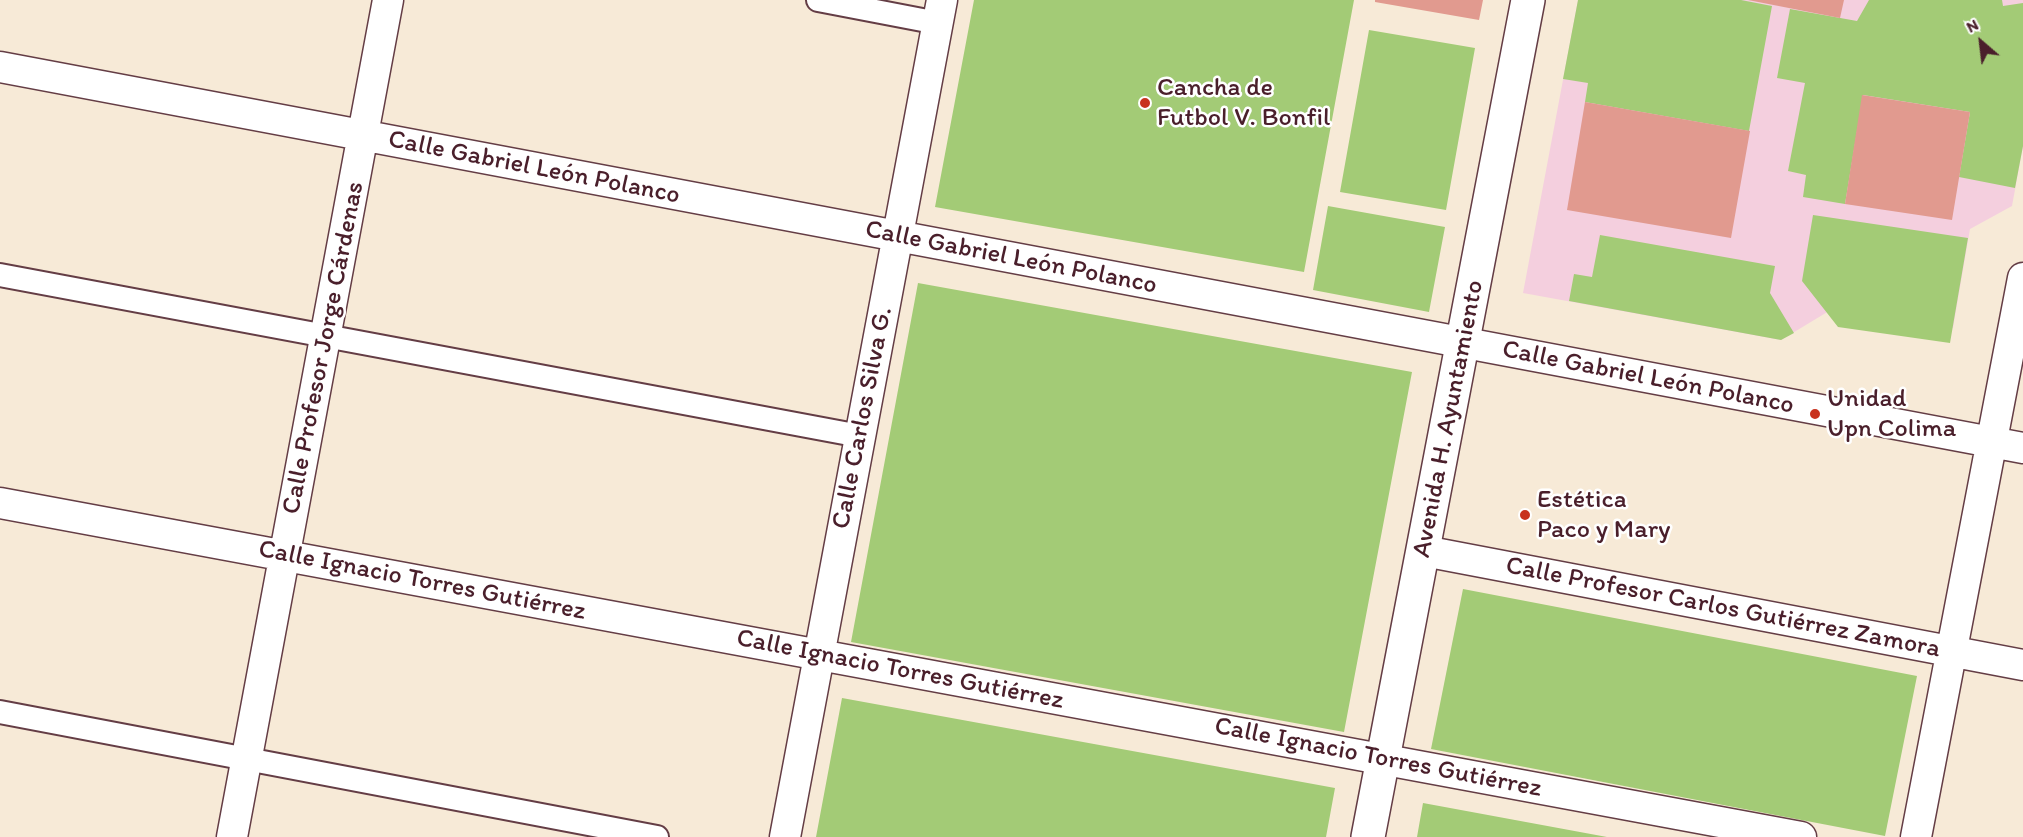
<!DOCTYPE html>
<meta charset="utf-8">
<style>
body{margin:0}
#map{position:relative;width:2023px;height:837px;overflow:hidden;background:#f7ead7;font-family:Itim,sans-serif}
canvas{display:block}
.north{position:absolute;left:1951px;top:12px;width:60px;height:60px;-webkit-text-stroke:4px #fff;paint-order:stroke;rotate:332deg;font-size:16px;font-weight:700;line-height:24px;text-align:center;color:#4a1f2b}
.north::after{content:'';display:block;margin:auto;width:21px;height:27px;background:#4a1f2b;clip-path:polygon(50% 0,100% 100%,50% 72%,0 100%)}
</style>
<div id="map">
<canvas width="2023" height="837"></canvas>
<div class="north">N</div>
</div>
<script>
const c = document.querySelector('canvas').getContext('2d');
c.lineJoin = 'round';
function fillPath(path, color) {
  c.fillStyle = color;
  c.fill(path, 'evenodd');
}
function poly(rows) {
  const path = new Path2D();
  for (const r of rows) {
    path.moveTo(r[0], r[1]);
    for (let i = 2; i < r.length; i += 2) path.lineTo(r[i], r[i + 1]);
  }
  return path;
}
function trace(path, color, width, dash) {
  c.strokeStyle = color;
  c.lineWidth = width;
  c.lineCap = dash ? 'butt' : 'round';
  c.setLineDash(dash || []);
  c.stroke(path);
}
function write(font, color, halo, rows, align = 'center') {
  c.font = font + ' Itim,sans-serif';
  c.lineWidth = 5;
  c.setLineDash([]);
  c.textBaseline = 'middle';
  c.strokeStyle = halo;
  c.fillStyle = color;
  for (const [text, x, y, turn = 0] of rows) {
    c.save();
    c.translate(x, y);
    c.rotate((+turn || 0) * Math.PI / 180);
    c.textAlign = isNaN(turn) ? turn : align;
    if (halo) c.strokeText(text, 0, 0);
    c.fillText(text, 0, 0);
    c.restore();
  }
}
fillPath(poly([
 [1578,0,2023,0,2023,146,2012,206,1970,229,1953,328,1834,308,1781,340,1523,293]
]), '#f4cfde');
fillPath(poly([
 [974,0,1354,0,1304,272,935,207],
 [1578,0,1741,0,1772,6,1749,131,1585,102,1588,83,1563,79],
 [1869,0,2002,0,2003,6,2023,3,2023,146,2015,188,1959,177,1970,112,1863,95,1845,204,1803,197,1806,175,1788,171,1805,83,1777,78,1790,9,1857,21],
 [1369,30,1475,48,1446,210,1340,192],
 [1328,206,1445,227,1429,312,1313,290],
 [1813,215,1968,238,1950,343,1838,327,1802,281],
 [1600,235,1775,266,1770,293,1794,333,1781,340,1569,301,1574,274,1592,277],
 [918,283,1412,372,1344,732,851,642],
 [1463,589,1917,676,1885,836,1431,749],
 [842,698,1335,788,1326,837,816,837],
 [1423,803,1607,837,1417,837]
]), '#a3cb76');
fillPath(poly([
 [1375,0,1483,0,1479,20,1375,2],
 [1748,0,1844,0,1840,18],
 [1862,95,1970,112,1952,220,1845,204],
 [1585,102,1750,131,1731,238,1567,210]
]), '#e19a8f');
const pedestrian = poly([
 [818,0,938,23],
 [0,275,860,436],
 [0,712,657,837]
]);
const minor = poly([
 [0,67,2023,448],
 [0,503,1801,837],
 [1424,551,2023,665],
 [232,837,388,0],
 [785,837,942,0],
 [1916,837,2023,278]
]);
const tertiary = poly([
 [1368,837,1528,0]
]);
trace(pedestrian, '#643d45', 26);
trace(minor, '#643d45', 33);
trace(tertiary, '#643d45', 36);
trace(pedestrian, '#fff', 22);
trace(minor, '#fff', 30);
trace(tertiary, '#fff', 33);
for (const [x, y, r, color] of [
 [1145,103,6,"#c8321e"],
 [1815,414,6,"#c8321e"],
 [1525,515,6,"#c8321e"]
]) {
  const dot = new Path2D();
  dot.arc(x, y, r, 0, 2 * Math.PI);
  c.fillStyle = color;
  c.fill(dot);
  trace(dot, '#fff', 2);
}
write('26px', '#4a1f2b', '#fff', [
 ["Cancha de",1157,88],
 ["Futbol V. Bonfil",1157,118],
 ["Unidad",1827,399],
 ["Upn Colima",1827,429],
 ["Estética",1537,500],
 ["Paco y Mary",1537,530]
], 'left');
write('26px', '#4a1f2b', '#fff', [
 ["Calle Gabriel León Polanco",534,168,11],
 ["Calle Gabriel León Polanco",1011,258,11],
 ["Calle Profesor Jorge Cárdenas",324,348,-79],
 ["Calle Gabriel León Polanco",1648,378,11],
 ["Calle Carlos Silva G.",863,418,-79],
 ["Avenida H. Ayuntamiento",1449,419,-79],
 ["Calle Ignacio Torres Gutiérrez",422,581,11],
 ["Calle Profesor Carlos Gutiérrez Zamora",1723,608,11],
 ["Calle Ignacio Torres Gutiérrez",900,670,11],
 ["Calle Ignacio Torres Gutiérrez",1378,758,11]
]);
</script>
